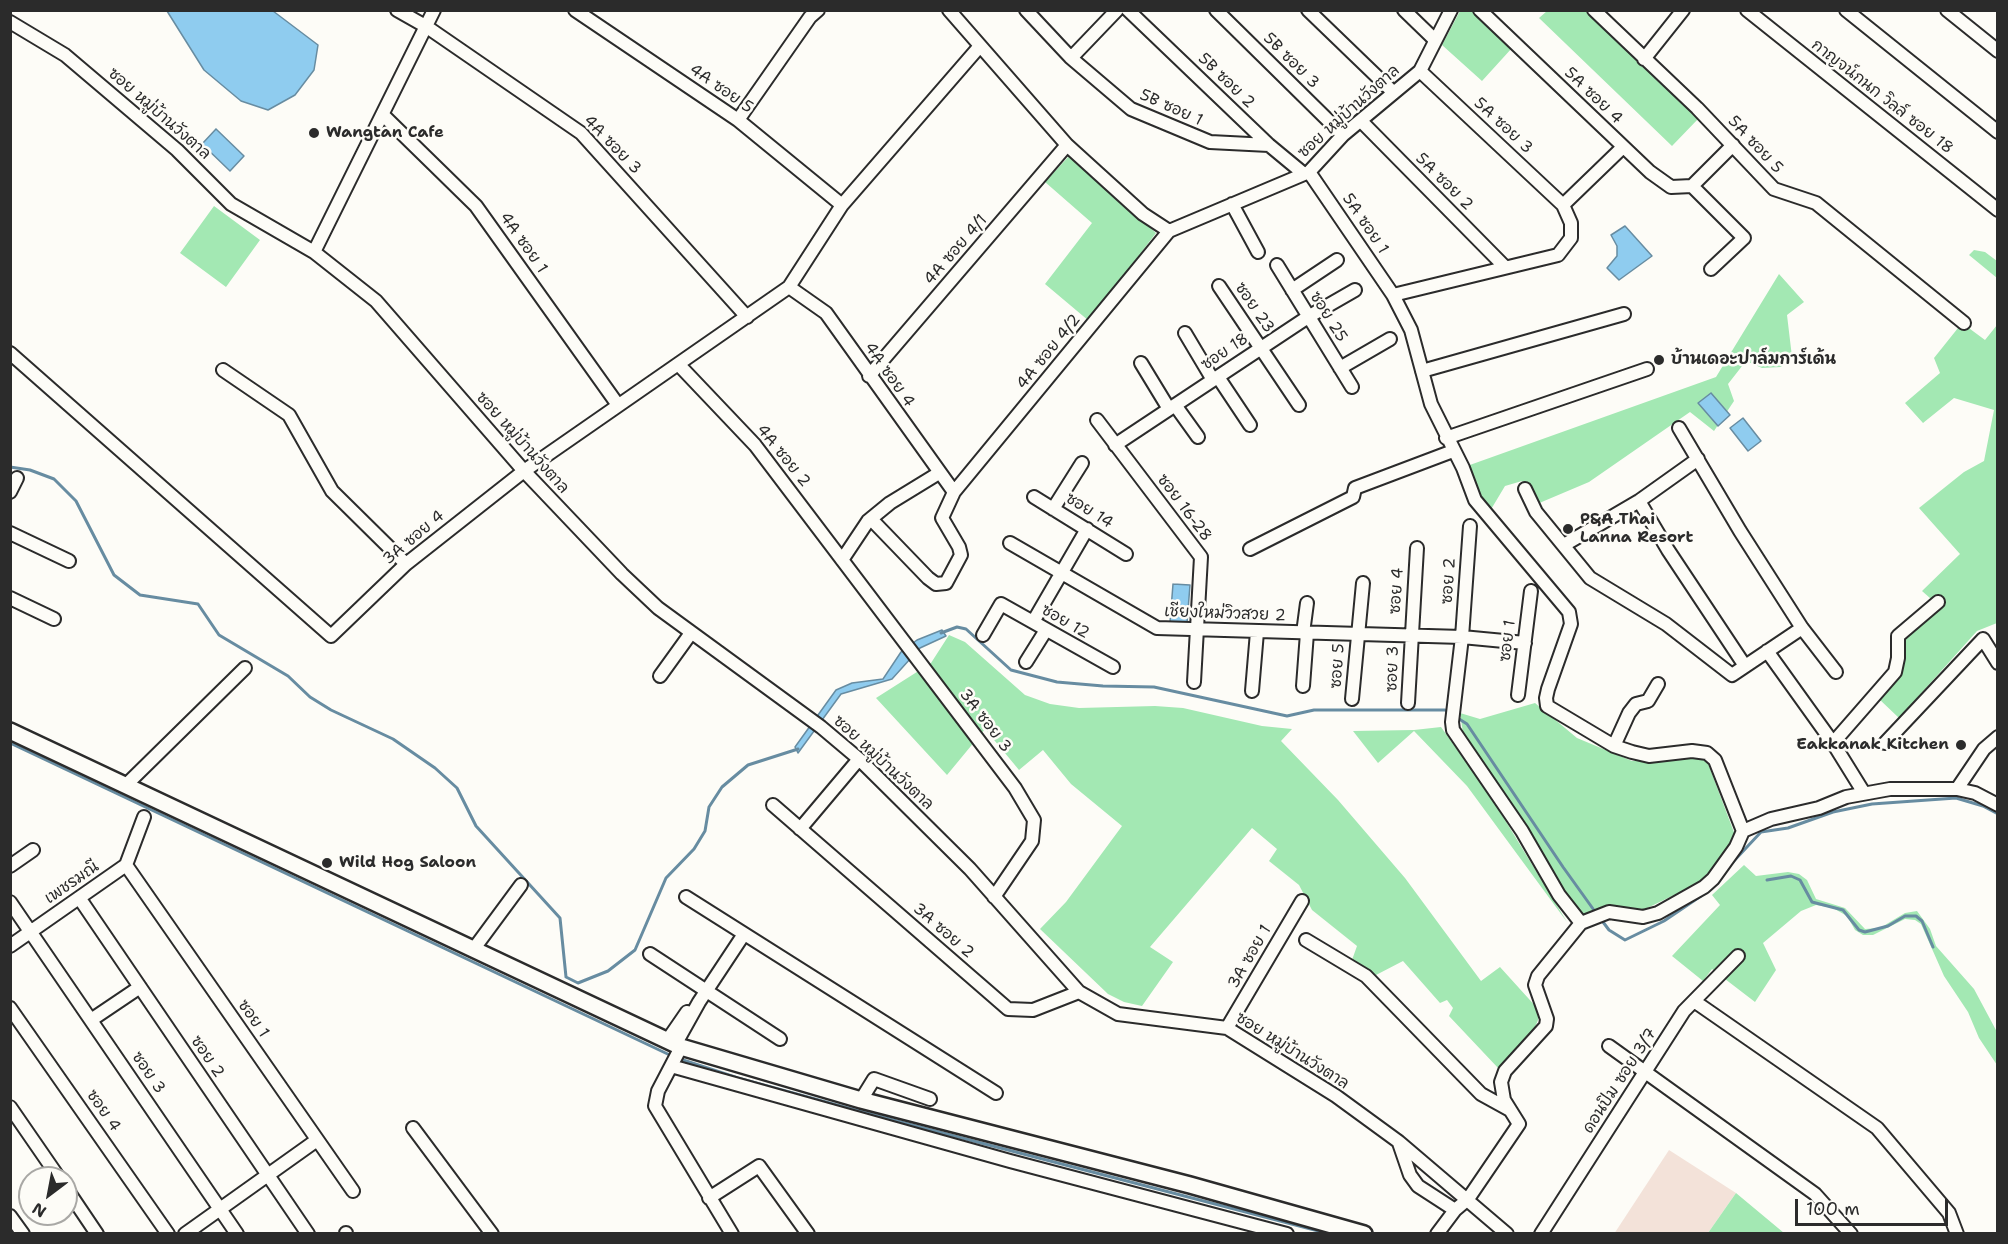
<!DOCTYPE html>
<meta charset="utf-8">
<style>
body{margin:0}
#map{position:relative;width:2008px;height:1244px;overflow:hidden;background:#fdfcf7;font-family:"Shantell Sans",sans-serif}
canvas{display:block}
.frame{position:absolute;inset:0;border:12px solid #2b2b2b;pointer-events:none}
.north{position:absolute;left:18px;top:1166px;width:60px;height:60px;box-sizing:border-box;background:#fdfcf7;border:2px solid #a9a8a5;border-radius:50%;rotate:212deg;font-size:16px;font-weight:700;line-height:24px;text-align:center;color:#2b2b2b}
.north::after{content:'';display:block;margin:auto;width:21px;height:27px;background:#2b2b2b;clip-path:polygon(50% 0,100% 100%,50% 72%,0 100%)}
.scale{position:absolute;left:1795px;top:1199px;width:153px;height:27px;box-sizing:border-box;border:3px solid #2b2b2b;border-top:0;padding-left:8px;font-size:18px;line-height:21px;white-space:nowrap;color:#2b2b2b;-webkit-text-stroke:4px #fdfcf7;paint-order:stroke}
</style>
<div id="map">
<canvas width="2008" height="1244"></canvas>
<div class="frame"></div>
<div class="north">N</div>
<div class="scale">100 m</div>
</div>
<script>
const c = document.querySelector('canvas').getContext('2d');
c.lineJoin = 'round';
function fillPath(path, color) {
  c.fillStyle = color;
  c.fill(path, 'evenodd');
}
function poly(rows) {
  const path = new Path2D();
  for (const r of rows) {
    path.moveTo(r[0], r[1]);
    for (let i = 2; i < r.length; i += 2) path.lineTo(r[i], r[i + 1]);
  }
  return path;
}
function trace(path, color, width, dash) {
  c.strokeStyle = color;
  c.lineWidth = width;
  c.lineCap = dash ? 'butt' : 'round';
  c.setLineDash(dash || []);
  c.stroke(path);
}
function write(font, color, halo, rows, align = 'center') {
  c.font = font + ' "Shantell Sans","Playpen Sans Thai",sans-serif';
  c.lineWidth = 5;
  c.setLineDash([]);
  c.textBaseline = 'middle';
  c.strokeStyle = halo;
  c.fillStyle = color;
  for (const [text, x, y, turn = 0] of rows) {
    c.save();
    c.translate(x, y);
    c.rotate((+turn || 0) * Math.PI / 180);
    c.textAlign = isNaN(turn) ? turn : align;
    if (halo) c.strokeText(text, 0, 0);
    c.fillText(text, 0, 0);
    c.restore();
  }
}
fillPath(poly([
 [1669,1150,1736,1193,1708,1233,1614,1234]
]), '#f3e2d9');
fillPath(poly([
 [1472,10,1512,48,1482,81,1442,45,1460,11],
 [1547,11,1587,11,1699,118,1672,146,1539,18],
 [1070,155,1156,233,1089,321,1045,284,1092,223,1045,182],
 [214,206,260,240,226,287,180,253],
 [1974,250,1985,252,1997,261,1997,278,1969,255],
 [1779,274,1804,302,1787,315,1792,357,1781,367,1762,368,1746,361,1728,384,1734,401,1714,431,1690,412,1589,482,1537,504,1522,481,1505,486,1490,511,1480,498,1467,466,1716,377],
 [1962,323,1985,340,1997,325,1997,623,1977,631,1899,718,1878,698,1902,639,1939,606,1922,591,1960,554,1919,508,1964,472,1984,461,1994,410,1954,398,1923,423,1905,403,1940,373,1934,358],
 [949,635,965,642,1025,695,1050,704,1079,708,1155,706,1183,708,1262,726,1292,729,1281,741,1338,800,1405,878,1481,981,1500,967,1538,1009,1538,1020,1533,1032,1499,1069,1449,1016,1453,1008,1447,1000,1440,1003,1403,961,1376,975,1352,960,1357,946,1312,910,1299,885,1269,861,1277,849,1252,828,1150,947,1173,962,1142,1006,1124,1002,1108,994,1040,929,1066,902,1122,826,1071,784,1043,750,1019,770,985,729,947,775,876,698,931,663],
 [1535,703,1577,738,1632,761,1706,758,1735,835,1712,869,1697,884,1639,912,1600,909,1580,918,1463,733,1460,713,1480,719],
 [1441,727,1488,792,1567,922,1467,786,1414,731,1378,763,1353,731,1414,730],
 [1744,865,1756,876,1788,872,1799,874,1807,880,1816,899,1845,908,1865,929,1880,928,1905,913,1917,911,1930,929,1936,946,1974,989,1997,1032,1997,1065,1979,1038,1968,1012,1944,976,1921,924,1915,920,1905,919,1873,935,1863,935,1855,930,1847,916,1833,908,1816,905,1801,911,1763,943,1776,970,1755,1002,1712,969,1703,981,1672,956,1720,905,1712,895],
 [1736,1193,1784,1233,1708,1233]
]), '#a3e8b3');
const water = poly([
 [167,11,273,11,318,45,314,70,295,95,268,110,241,101,204,70,167,11],
 [216,129,244,156,230,171,202,144,216,129],
 [1625,226,1652,256,1619,280,1607,268,1617,256,1617,246,1611,235,1625,226],
 [1711,393,1730,415,1718,426,1698,403,1711,393],
 [1743,418,1761,441,1748,451,1730,428,1743,418],
 [1173,584,1190,585,1187,623,1170,622,1173,584],
 [942,630,946,636,920,648,892,679,841,694,798,753,795,747,836,690,852,683,883,679,901,652,917,640,942,630]
]);
fillPath(water, '#8fccef');
trace(water, '#678ca1', 1.5);
trace(poly([
 [10,467,30,470,54,479,76,501,114,575,140,595,198,604,219,635,288,676,310,697,331,710,393,739,435,768,457,788,476,826,560,918,566,977,578,983,608,971,635,950,666,878,694,849,705,831,709,807,722,787,748,765,798,749],
 [941,633,957,627,966,629,1011,670,1057,682,1103,686,1154,687,1287,716,1314,710,1445,710,1450,713],
 [1456,717,1467,724,1563,867,1596,913],
 [10,743,674,1057],
 [1732,863,1761,832,1788,828,1833,812,1872,804,1956,798,1983,806,1998,814],
 [1767,880,1791,876,1800,880,1812,902,1843,910,1859,930,1865,932,1888,926,1905,916,1916,916,1922,921,1933,947],
 [1600,918,1609,930,1625,940,1664,921,1701,896],
 [680,1059,738,1078,870,1114,1330,1234]
]), '#678ca1', 3);
const minor = poly([
 [397,10,427,27,581,133,747,317],
 [575,10,738,120,842,205],
 [949,10,1067,145,1143,214,1169,231],
 [1026,10,1071,58,1131,109,1210,142,1269,145],
 [1128,10,1269,145,1304,174],
 [1216,10,1343,135],
 [1308,10,1393,92],
 [1404,10,1435,40],
 [1480,10,1650,172,1671,187,1692,186],
 [1594,10,1697,108,1774,189,1816,203,1964,323],
 [1747,10,1998,210],
 [1846,10,1998,132],
 [1947,10,1998,51],
 [10,22,65,55,177,150,231,204,314,252,376,301,524,471,622,574,658,608,821,727,859,759,970,869,1079,992,1118,1014,1227,1028,1336,1096,1399,1142,1507,1234],
 [1071,58,1117,10],
 [1644,59,1683,10],
 [383,115,476,206,618,405],
 [738,120,810,17,818,10],
 [1361,121,1505,267],
 [1309,172,1393,295,1411,330,1431,404,1463,468,1475,500,1569,612,1571,624,1548,689,1546,698,1547,706,1614,746,1632,752,1649,756,1692,751,1707,753,1715,760,1743,831],
 [1692,186,1744,238,1711,269],
 [1692,186,1733,145],
 [1232,204,1258,252],
 [1563,205,1623,147],
 [314,252,434,10],
 [1277,265,1352,387],
 [1219,286,1299,405],
 [789,287,826,313,954,492],
 [1292,290,1337,260],
 [1393,295,1558,255,1571,238,1571,223,1563,205,1420,71],
 [1185,333,1213,380],
 [10,353,331,636,406,564,524,471,789,287,842,205,980,46],
 [1141,363,1169,409],
 [679,365,755,445,1015,788,1034,820,1032,841,994,897],
 [1340,368,1390,339],
 [223,370,289,415,332,491,406,564],
 [1422,371,1624,314],
 [869,376,1067,145],
 [1218,377,1250,425],
 [1175,405,1198,437],
 [1097,420,1201,557,1194,682],
 [1679,428,1740,531,1802,628,1836,672],
 [1446,438,1647,369],
 [1115,445,1308,317,1355,290],
 [1525,489,1536,512,1590,578,1666,624,1732,675,1802,628],
 [10,492,17,478],
 [1034,497,1126,554],
 [1639,501,1668,550,1745,666],
 [1053,509,1082,463],
 [871,519,928,578,936,584,946,583,961,555,959,547,942,518,954,492,1169,231,1309,172,1343,135,1420,71,1451,10],
 [1470,526,1462,637,1452,722,1453,730,1522,831,1559,895,1581,923],
 [10,533,69,561],
 [1010,543,1157,628,1462,637,1525,643],
 [1564,545,1639,501,1698,459],
 [1250,549,1353,497,1355,488,1453,451],
 [842,560,868,521,890,503,939,473],
 [10,598,54,619],
 [1033,622,1087,529],
 [1303,633,1307,603],
 [983,635,1001,604,1113,667],
 [1767,651,1833,743,1864,793],
 [1026,662,1046,630],
 [660,676,691,633],
 [1303,686,1307,633],
 [1252,691,1257,632],
 [1518,695,1531,591],
 [1352,699,1363,583],
 [1408,703,1417,548],
 [1833,743,1895,672,1898,658,1898,636,1938,602],
 [1885,743,1983,639,1998,663],
 [1614,746,1629,713,1636,704,1648,701,1658,684],
 [125,786,245,668],
 [1957,789,1984,749,1998,737],
 [773,805,1008,1009,1033,1010,1079,992],
 [800,829,859,759],
 [126,865,353,1191],
 [10,866,33,850],
 [686,897,996,1093],
 [80,899,308,1234],
 [10,902,237,1234],
 [1306,940,1366,976,1481,1094,1510,1110],
 [10,946,126,865,144,817],
 [473,950,521,885],
 [650,954,780,1039],
 [1694,1001,1877,1128,1949,1213,1957,1234],
 [10,1008,168,1234],
 [91,1020,140,987],
 [1227,1028,1302,901],
 [667,1041,687,1012],
 [675,1045,699,1002,744,934],
 [1609,1046,1815,1194,1851,1234],
 [681,1047,658,1091,655,1106,732,1234],
 [671,1066,1010,1161,1287,1234],
 [861,1100,874,1079,930,1099],
 [10,1107,59,1178],
 [413,1128,492,1234],
 [1399,1143,1410,1175,1418,1186,1455,1210],
 [66,1188,97,1234],
 [709,1198,759,1166,808,1234],
 [10,1216,23,1234],
 [346,1233,346,1234],
 [185,1234,317,1140],
 [1437,1234,1455,1210,1468,1199,1519,1124,1504,1100,1501,1082,1505,1071,1546,1026,1547,1019,1535,985,1538,976,1581,923,1609,912,1643,917,1658,913,1704,887,1713,879,1736,847,1743,831,1771,819,1819,808,1846,797,1890,789,1957,789,1975,793,1998,805],
 [1541,1234,1684,1011,1738,956]
]);
const tertiary = poly([
 [10,731,681,1047,861,1100,1190,1185,1364,1234]
]);
trace(minor, '#2b2b2b', 16);
trace(tertiary, '#2b2b2b', 20);
trace(minor, '#fdfcf7', 12);
trace(tertiary, '#fdfcf7', 15);
for (const [x, y, r, color] of [
 [314,133,6,"#2b2b2b"],
 [1659,360,6,"#2b2b2b"],
 [1568,529,6,"#2b2b2b"],
 [1961,745,6,"#2b2b2b"],
 [327,863,6,"#2b2b2b"]
]) {
  const dot = new Path2D();
  dot.arc(x, y, r, 0, 2 * Math.PI);
  c.fillStyle = color;
  c.fill(dot);
  trace(dot, '#fdfcf7', 2);
}
write('16px', '#2b2b2b', '#fdfcf7', [
 ["5B ซอย 3",1291,61,45],
 ["5B ซอย 2",1226,81,44],
 ["4A ซอย 5",721,89,35],
 ["5A ซอย 4",1593,96,44],
 ["กาญจน์กนก วิลล์ ซอย 18",1882,97,38],
 ["5B ซอย 1",1171,108,24],
 ["ซอย หมู่บ้านวังตาล",1349,112,-42],
 ["ซอย หมู่บ้านวังตาล",159,114,41],
 ["5A ซอย 3",1503,126,43],
 ["4A ซอย 3",612,145,46],
 ["5A ซอย 5",1755,145,47],
 ["5A ซอย 2",1444,182,45],
 ["5A ซอย 1",1365,224,56],
 ["4A ซอย 1",523,243,55],
 ["4A ซอย 4/1",956,250,-49],
 ["ซอย 23",1254,308,56],
 ["ซอย 25",1328,317,58],
 ["4A ซอย 4/2",1049,352,-51],
 ["ซอย 18",1225,352,-34],
 ["4A ซอย 4",889,375,55],
 ["ซอย หมู่บ้านวังตาล",522,443,48],
 ["4A ซอย 2",783,456,51],
 ["ซอย 16-28",1184,508,53],
 ["ซอย 14",1089,511,32],
 ["3A ซอย 4",414,538,-40],
 ["ซอย 2",1449,581,-86],
 ["ซอย 4",1397,591,-86],
 ["เชียงใหม่วิวสวย 2",1225,614,2],
 ["ซอย 12",1065,622,30],
 ["ซอย 1",1508,641,-83],
 ["ซอย 5",1338,666,-86],
 ["ซอย 3",1393,669,-88],
 ["3A ซอย 3",985,721,53],
 ["ซอย หมู่บ้านวังตาล",883,763,43],
 ["เพชรมณี",72,883,-35],
 ["3A ซอย 2",943,931,41],
 ["3A ซอย 1",1250,957,-60],
 ["ซอย 1",253,1019,55],
 ["ซอย หมู่บ้านวังตาล",1292,1051,32],
 ["ซอย 2",207,1057,56],
 ["ซอย 3",148,1073,56],
 ["ดอนปิม ซอย 3/7",1620,1081,-57],
 ["ซอย 4",103,1111,55]
]);
write('bold 16px', '#2b2b2b', '#fdfcf7', [
 ["Wangtan Cafe",326,133],
 ["บ้านเดอะปาล์มการ์เด้น",1671,360],
 ["P&A Thai",1580,520],
 ["Lanna Resort",1580,538],
 ["Eakkanak Kitchen",1949,745,"right"],
 ["Wild Hog Saloon",339,863]
], 'left');
</script>
